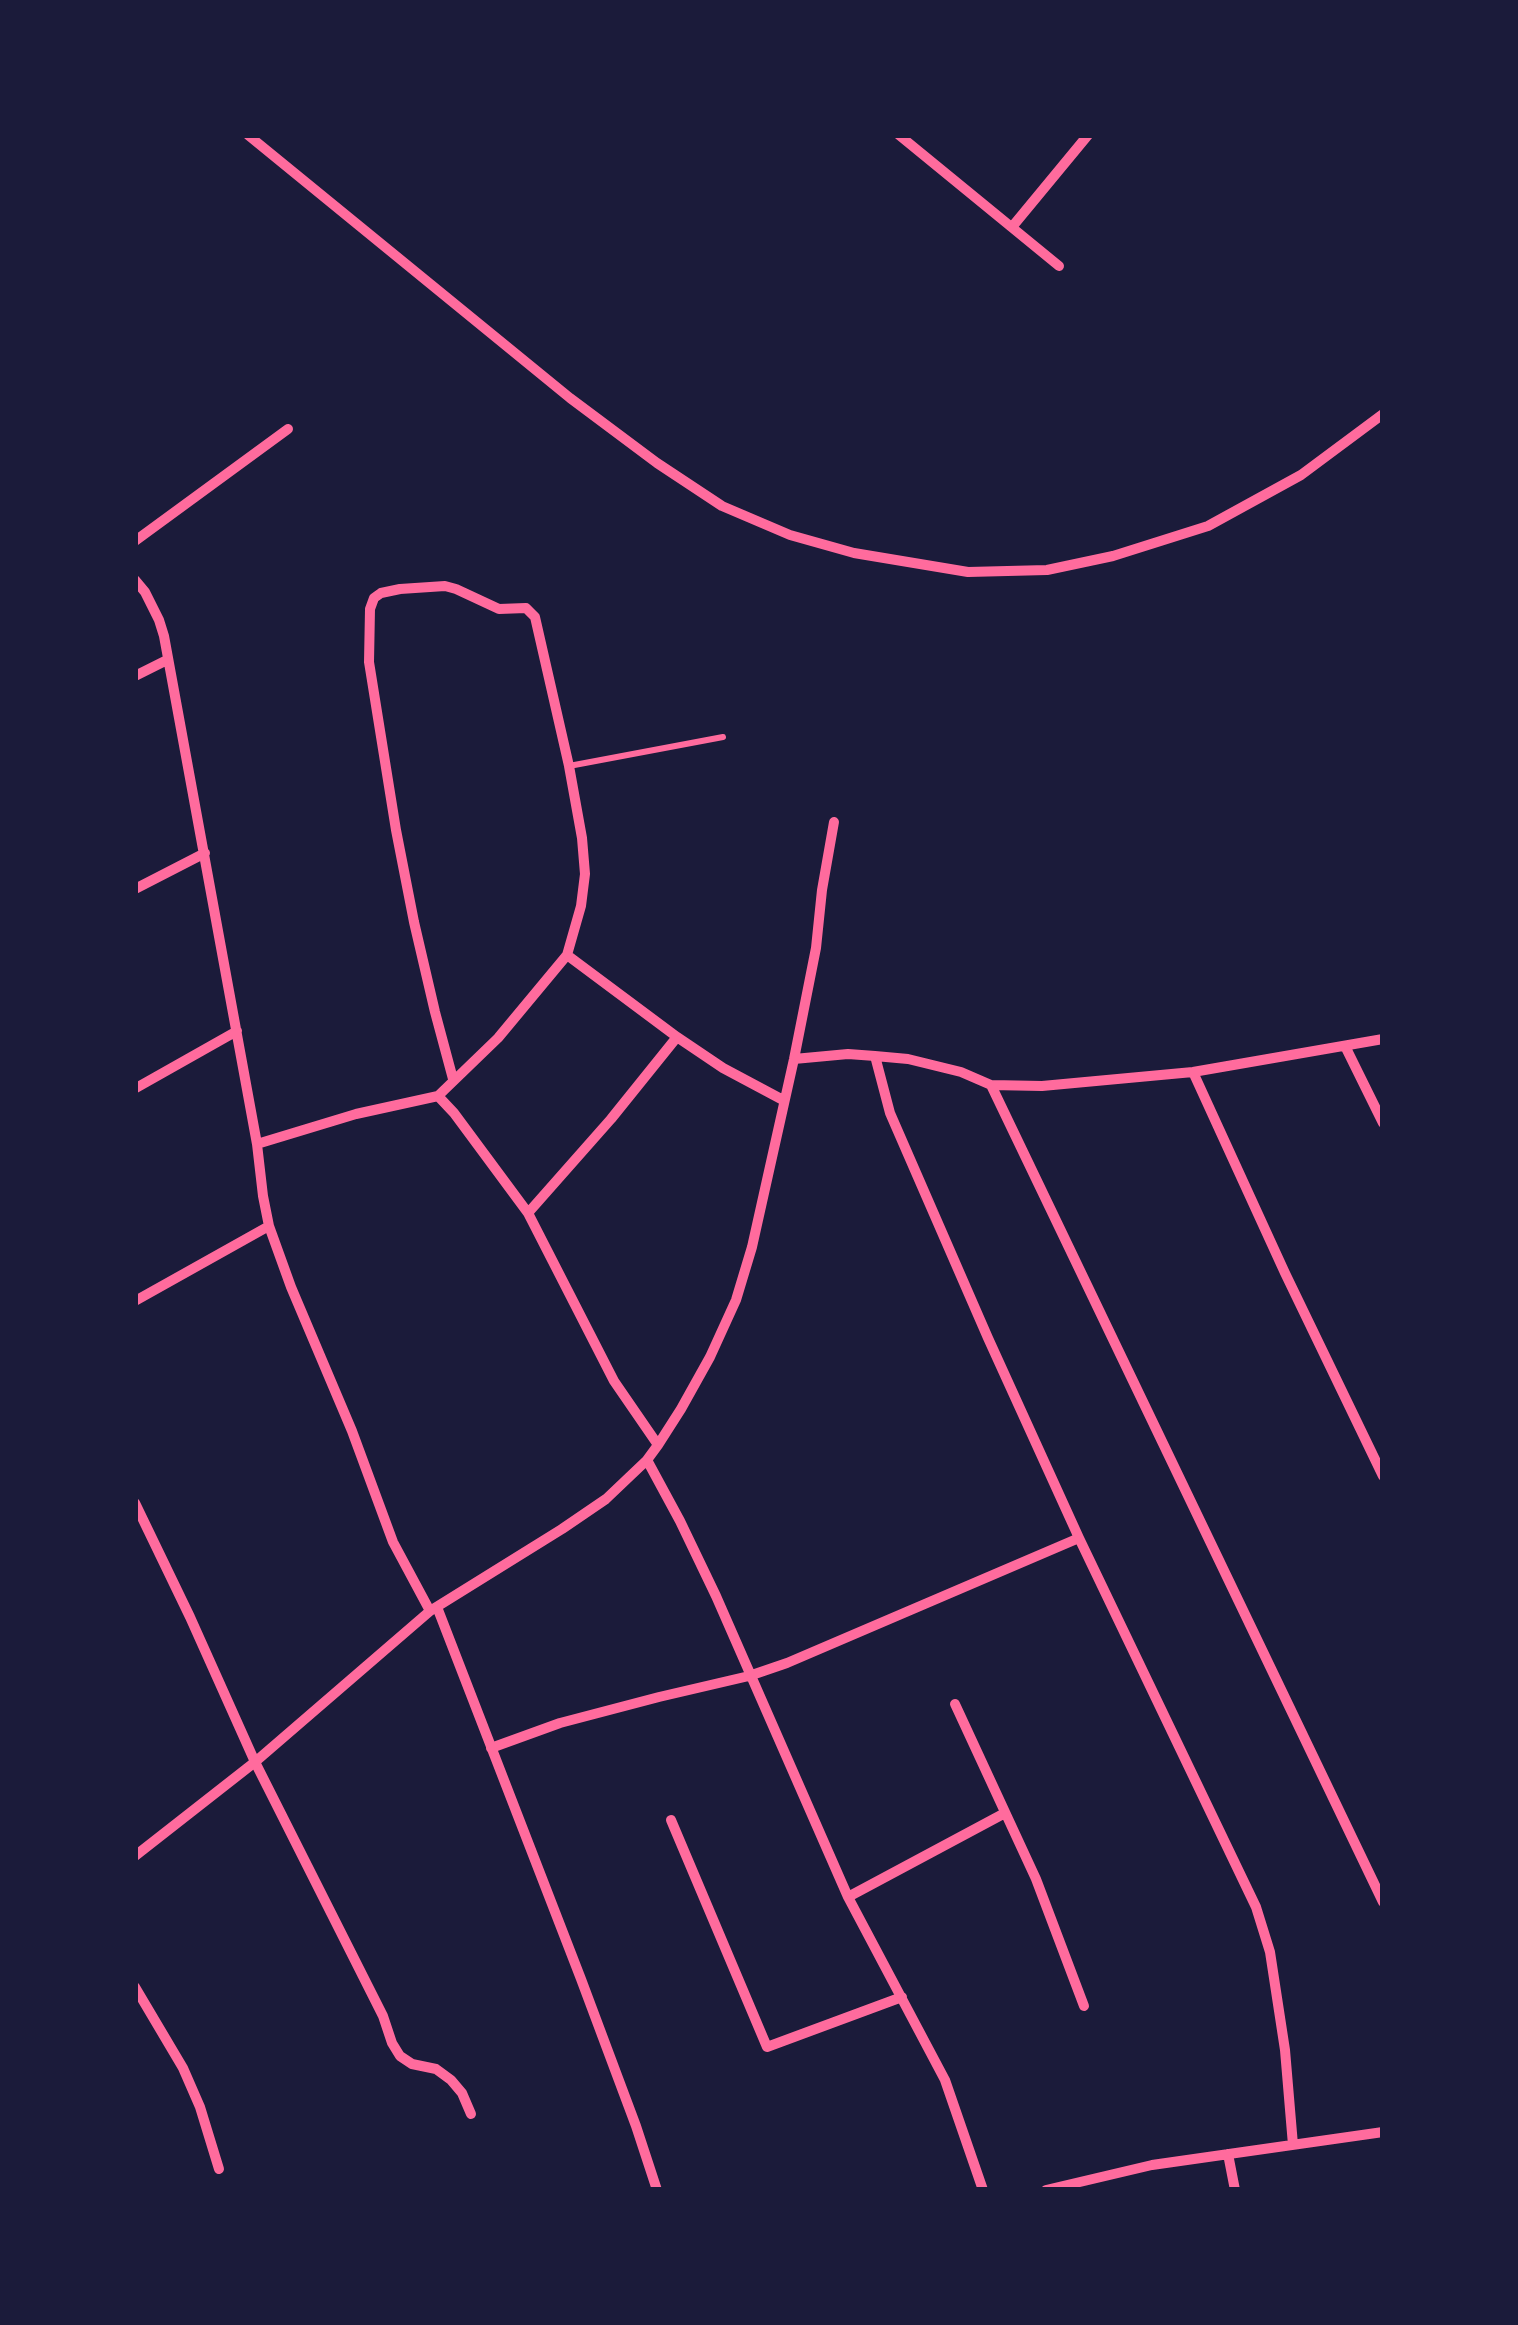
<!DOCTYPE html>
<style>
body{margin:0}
#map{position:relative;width:1518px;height:2325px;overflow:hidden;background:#1b1b3a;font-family:"Fira Sans Condensed",sans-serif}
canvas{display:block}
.frame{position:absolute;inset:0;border:138px solid #1b1b3a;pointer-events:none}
</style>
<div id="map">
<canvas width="1518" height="2325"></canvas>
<div class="frame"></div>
</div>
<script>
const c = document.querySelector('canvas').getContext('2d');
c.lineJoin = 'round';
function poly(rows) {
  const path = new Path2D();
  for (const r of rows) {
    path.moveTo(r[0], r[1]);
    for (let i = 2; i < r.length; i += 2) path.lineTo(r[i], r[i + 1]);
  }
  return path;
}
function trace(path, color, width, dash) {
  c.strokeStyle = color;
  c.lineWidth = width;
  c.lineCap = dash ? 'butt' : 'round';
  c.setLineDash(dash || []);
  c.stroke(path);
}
trace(poly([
 [569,766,723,737]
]), '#ff6b9d', 6);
trace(poly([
 [248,135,570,398,657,463,722,506,790,535,854,553,968,572,1047,570,1113,556,1208,526,1301,475,1383,414],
 [899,135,1059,266],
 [1012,227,1088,135],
 [135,541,288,429],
 [135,580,145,592,159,620,164,636,257,1144,263,1196,269,1226,291,1287,352,1431,393,1542,430,1611],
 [135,676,167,660],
 [135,889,205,853],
 [567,955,677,1037,723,1068,783,1100],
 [1345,1046,1383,1123],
 [875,1056,890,1113,988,1338,1079,1538,1256,1907,1270,1952,1285,2050,1293,2145],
 [794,1059,848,1054,875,1056,908,1059,961,1072,991,1085,1042,1086,1193,1072,1383,1039],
 [1193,1072,1285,1273,1383,1476],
 [991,1085,1383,1902],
 [136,1088,237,1031],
 [438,1096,498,1038,567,955,581,906,585,874,582,838,569,766,535,617,526,608,499,609,456,589,445,586,400,589,381,593,374,598,370,609,369,662,396,830,414,922,435,1012,453,1079],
 [438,1096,454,1113,528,1213,614,1381,658,1445],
 [257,1144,356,1114,438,1096],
 [528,1213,611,1119,677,1037],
 [135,1301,269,1226],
 [647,1460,680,1521,716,1596,848,1897,945,2080,983,2190],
 [135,1503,190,1617,255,1762,383,2016,392,2043,400,2056,412,2064,436,2069,451,2080,462,2093,471,2114],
 [437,1607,581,1979,636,2126,657,2190],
 [955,1704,1036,1879,1084,2006],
 [491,1748,560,1723,659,1697,749,1676,787,1663,1079,1538],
 [671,1820,767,2047,902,1997],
 [135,1856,255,1762,430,1611,562,1529,606,1499,647,1460,658,1445,681,1409,710,1357,736,1300,752,1247,794,1059,816,948,822,890,834,822],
 [848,1897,1005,1813],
 [135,1987,183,2068,200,2107,219,2169],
 [1228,2154,1235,2190],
 [1046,2190,1152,2165,1383,2132]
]), '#ff6b9d', 10);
</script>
